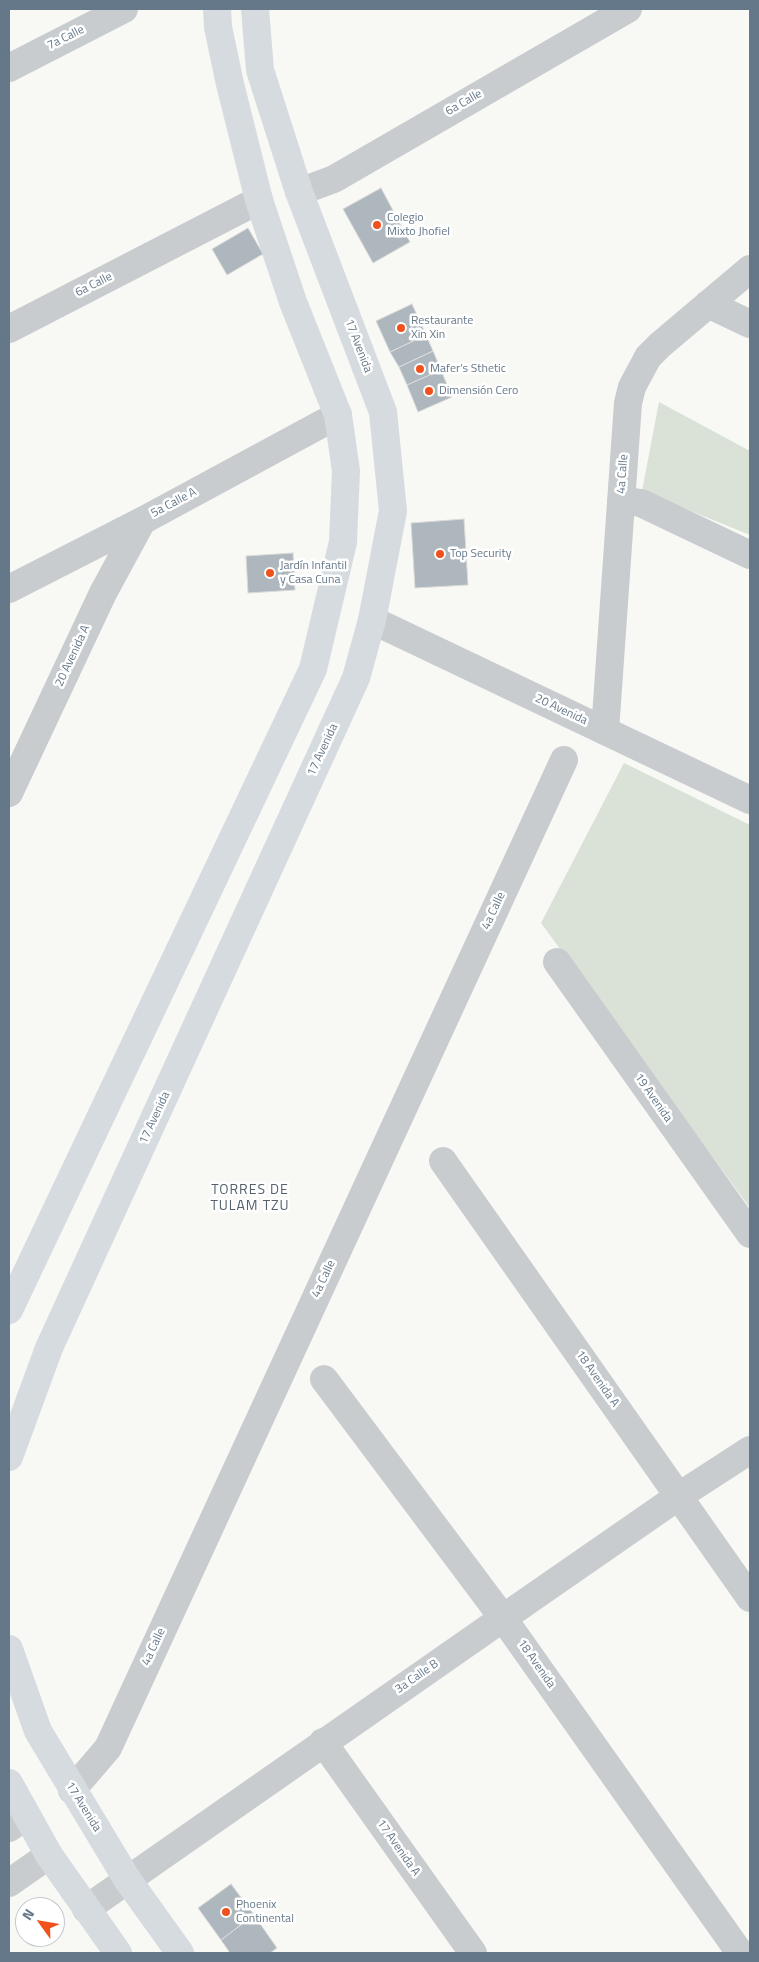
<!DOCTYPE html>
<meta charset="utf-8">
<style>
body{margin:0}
#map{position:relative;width:759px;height:1962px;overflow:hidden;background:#f8f8f5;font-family:"Titillium Web",sans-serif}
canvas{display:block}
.frame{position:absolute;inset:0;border:10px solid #657889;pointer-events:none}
.north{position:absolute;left:15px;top:1897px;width:50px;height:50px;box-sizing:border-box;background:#fff;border:1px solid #c1c9d0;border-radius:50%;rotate:302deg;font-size:14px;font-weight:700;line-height:20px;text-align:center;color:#657889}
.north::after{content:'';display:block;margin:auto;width:18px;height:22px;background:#f1521d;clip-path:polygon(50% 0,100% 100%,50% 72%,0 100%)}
</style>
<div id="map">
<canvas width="759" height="1962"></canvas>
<div class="frame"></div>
<div class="north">N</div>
</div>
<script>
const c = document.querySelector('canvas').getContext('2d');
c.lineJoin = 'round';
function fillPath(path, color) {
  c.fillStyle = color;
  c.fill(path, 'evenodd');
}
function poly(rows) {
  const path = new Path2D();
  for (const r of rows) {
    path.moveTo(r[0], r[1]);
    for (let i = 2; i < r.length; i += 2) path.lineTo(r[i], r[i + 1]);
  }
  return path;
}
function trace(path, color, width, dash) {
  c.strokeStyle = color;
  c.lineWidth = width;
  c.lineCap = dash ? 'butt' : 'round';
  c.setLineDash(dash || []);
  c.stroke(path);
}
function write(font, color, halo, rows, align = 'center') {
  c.font = font + ' "Titillium Web",sans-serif';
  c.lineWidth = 5;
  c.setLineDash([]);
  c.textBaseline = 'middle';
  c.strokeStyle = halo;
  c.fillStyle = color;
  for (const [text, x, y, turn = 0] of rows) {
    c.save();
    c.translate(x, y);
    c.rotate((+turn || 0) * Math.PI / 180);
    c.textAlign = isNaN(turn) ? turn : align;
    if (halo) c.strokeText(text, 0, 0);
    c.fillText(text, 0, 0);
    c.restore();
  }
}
fillPath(poly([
 [659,402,750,451,750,535,642,491],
 [624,763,750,825,750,1208,541,923]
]), '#dae1d6');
const building = poly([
 [381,188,410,242,373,263,343,209,381,188],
 [248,228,263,254,227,275,212,249,248,228],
 [412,304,426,335,390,352,376,321,412,304],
 [426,335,433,351,399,367,390,352,426,335],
 [433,351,441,370,407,385,399,367,433,351],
 [441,370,452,397,418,412,407,385,441,370],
 [464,519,468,585,415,588,411,523,464,519],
 [293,553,295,590,248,593,246,556,293,553],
 [231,1884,254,1915,221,1940,198,1908,231,1884],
 [254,1915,277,1948,270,1953,230,1953,221,1940,254,1915]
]);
fillPath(building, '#aeb7bd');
trace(building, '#dadad8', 1);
trace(poly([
 [9,68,124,9],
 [299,192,334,179,628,9],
 [708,304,750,324],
 [9,329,259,200],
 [621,500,641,503,750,555],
 [9,589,142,521,338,415],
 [372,620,750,800],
 [605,731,628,403,632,387,648,357,660,345,750,269],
 [9,793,103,593,142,521],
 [557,962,750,1234],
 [443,1161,750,1598],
 [324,1379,503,1618,740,1953],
 [323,1742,473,1953],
 [72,1790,108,1748,564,760],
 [9,1828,26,1816],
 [9,1883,49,1855],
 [86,1909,503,1618,679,1496,750,1450]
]), '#c8cccf', 28);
trace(poly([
 [9,1310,313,669,343,542,346,471,338,415,293,302,259,200,230,84,218,27,217,9],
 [9,1457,49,1348,356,678,372,620,393,511,383,412,299,192,260,70,255,9],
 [9,1649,38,1731,127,1879,180,1953],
 [9,1783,49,1855,118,1953]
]), '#d6dbdf', 28);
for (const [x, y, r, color] of [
 [377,225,5,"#f1521d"],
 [401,328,5,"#f1521d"],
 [420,369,5,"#f1521d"],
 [429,391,5,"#f1521d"],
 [440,554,5,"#f1521d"],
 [270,573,5,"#f1521d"],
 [226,1912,5,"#f1521d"]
]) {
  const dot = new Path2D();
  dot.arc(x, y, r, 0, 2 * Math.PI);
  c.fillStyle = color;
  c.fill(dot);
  trace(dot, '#fff', 2);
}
write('12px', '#657889', '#fff', [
 ["7a Calle",66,38,-27],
 ["6a Calle",464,103,-30],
 ["6a Calle",94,285,-27],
 ["17 Avenida",358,346,69],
 ["4a Calle",623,474,-86],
 ["5a Calle A",174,503,-28],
 ["20 Avenida A",73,656,-65],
 ["20 Avenida",561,710,25],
 ["17 Avenida",323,750,-65],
 ["4a Calle",494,911,-65],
 ["19 Avenida",653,1098,55],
 ["17 Avenida",155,1118,-65],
 ["4a Calle",324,1279,-65],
 ["18 Avenida A",597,1379,55],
 ["4a Calle",154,1647,-65],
 ["18 Avenida",536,1664,55],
 ["3a Calle B",417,1677,-35],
 ["17 Avenida",83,1807,58],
 ["17 Avenida A",398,1848,55]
]);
write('12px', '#657889', '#fff', [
 ["Colegio",387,218],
 ["Mixto Jhofiel",387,232],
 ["Restaurante",411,321],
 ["Xin Xin",411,335],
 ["Mafer's Sthetic",430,369],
 ["Dimensión Cero",439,391],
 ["Top Security",450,554],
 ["Jardín Infantil",280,566],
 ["y Casa Cuna",280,580],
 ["Phoenix",236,1905],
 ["Continental",236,1919]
], 'left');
c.letterSpacing = '1px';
write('14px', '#54626d', '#fff', [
 ["TORRES DE",250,1191],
 ["TULAM TZU",250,1207]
]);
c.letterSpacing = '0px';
</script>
